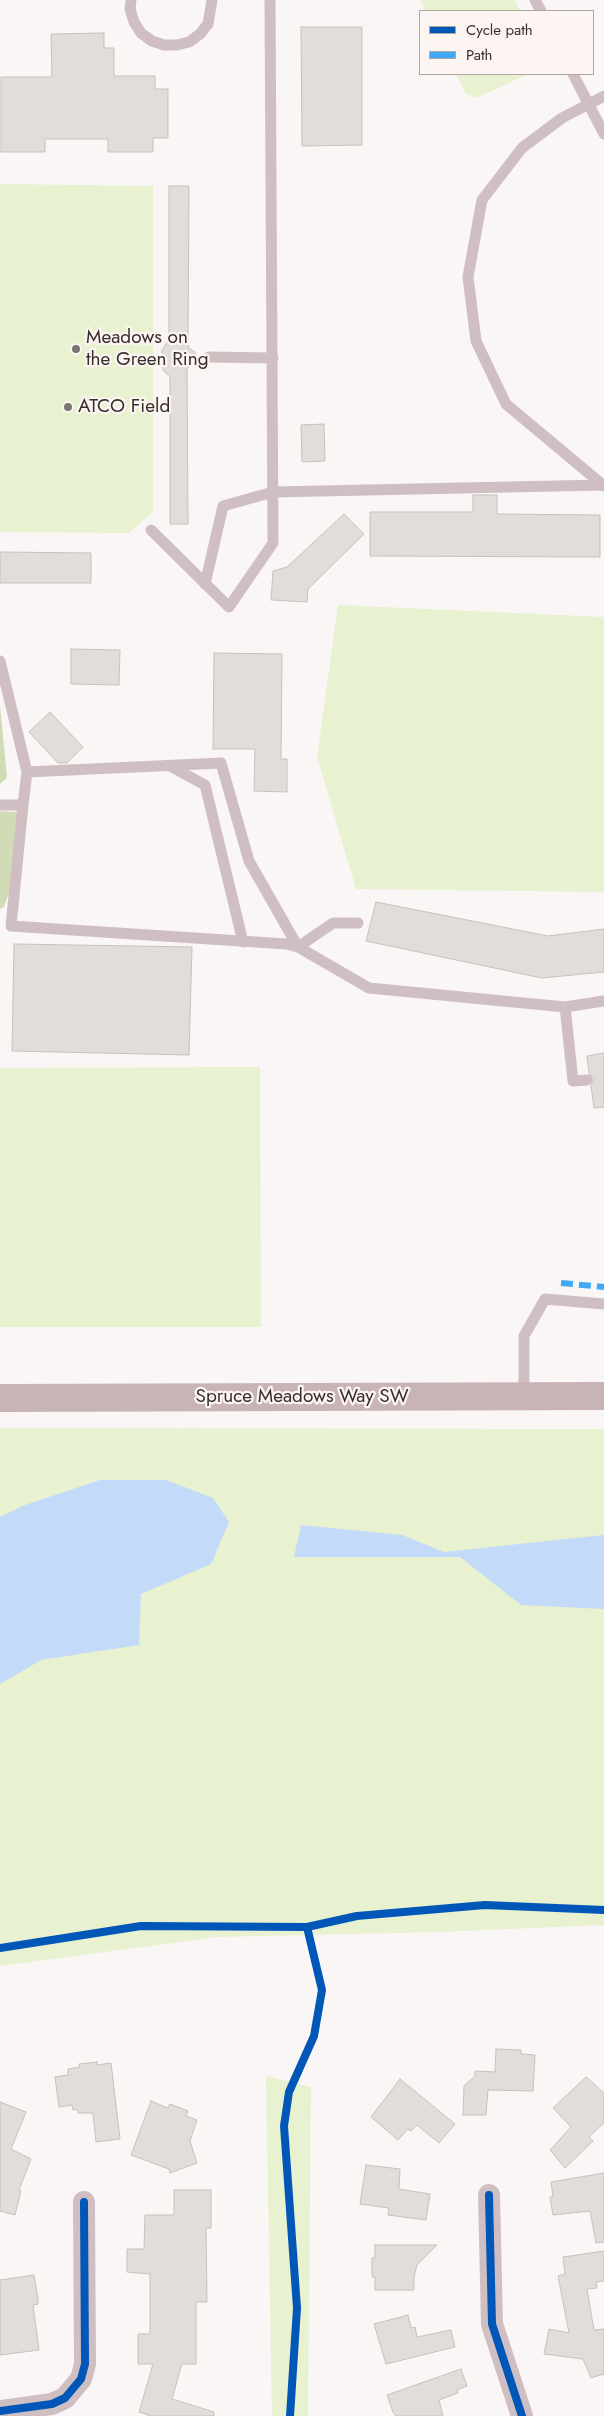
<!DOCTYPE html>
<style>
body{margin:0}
#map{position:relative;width:604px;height:2416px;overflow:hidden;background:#faf6f5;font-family:Jost,sans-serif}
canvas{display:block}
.legend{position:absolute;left:419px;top:10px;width:175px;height:65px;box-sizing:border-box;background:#fdf5f2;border:1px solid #ada6a3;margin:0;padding:6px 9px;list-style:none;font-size:15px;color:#362f2c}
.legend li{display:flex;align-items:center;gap:10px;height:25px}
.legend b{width:25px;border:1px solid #ada6a3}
</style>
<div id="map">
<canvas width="604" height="2416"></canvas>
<ul class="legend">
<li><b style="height:6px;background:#0057b8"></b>Cycle path</li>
<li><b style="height:6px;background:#3fa9f5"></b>Path</li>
</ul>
</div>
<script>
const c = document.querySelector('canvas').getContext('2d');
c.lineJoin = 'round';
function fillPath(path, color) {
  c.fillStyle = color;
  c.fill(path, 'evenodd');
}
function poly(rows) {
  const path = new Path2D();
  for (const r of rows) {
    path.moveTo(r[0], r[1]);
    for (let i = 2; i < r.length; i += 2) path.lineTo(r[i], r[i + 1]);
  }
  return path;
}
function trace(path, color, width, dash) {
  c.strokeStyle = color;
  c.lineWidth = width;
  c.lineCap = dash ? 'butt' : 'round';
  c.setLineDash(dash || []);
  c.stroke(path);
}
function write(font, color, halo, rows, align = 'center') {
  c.font = font + ' Jost,sans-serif';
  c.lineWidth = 4.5;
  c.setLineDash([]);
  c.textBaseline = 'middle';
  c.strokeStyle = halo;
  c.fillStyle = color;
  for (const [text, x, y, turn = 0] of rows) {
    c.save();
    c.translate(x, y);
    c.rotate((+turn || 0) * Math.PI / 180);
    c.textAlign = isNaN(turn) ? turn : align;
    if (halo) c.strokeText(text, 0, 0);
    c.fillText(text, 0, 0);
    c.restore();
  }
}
fillPath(poly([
 [421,0,515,0,520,11,426,11],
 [456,74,528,74,477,98,466,94],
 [0,184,153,186,153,512,129,533,0,532],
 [338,605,604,617,604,892,356,889,317,757],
 [260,1067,261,1327,0,1327,0,1068],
 [0,1428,604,1429,604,1925,440,1932,217,1937,0,1966],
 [266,2076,311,2087,308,2416,272,2416]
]), '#e8f1d0');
fillPath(poly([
 [0,705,7,778,0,784],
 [0,811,17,812,21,858,4,907,0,909]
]), '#d1dbb6');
fillPath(poly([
 [100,1480,166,1480,213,1498,229,1522,211,1564,141,1594,139,1645,41,1660,0,1684,0,1517,25,1505],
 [301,1525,402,1535,444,1552,604,1535,604,1609,521,1605,460,1557,294,1557]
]), '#c3daf9');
const building = poly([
 [301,27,362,27,362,145,302,146,301,27],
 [104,33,104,48,114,48,114,76,155,76,155,89,168,89,168,138,153,138,153,152,108,152,108,139,45,139,45,152,1,152,1,77,52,77,51,34,104,33],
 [169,186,189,186,188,347,195,352,197,359,195,364,187,368,188,524,170,524,170,377,163,370,162,360,162,350,169,339,169,186],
 [324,424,325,461,302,462,301,425,324,424],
 [473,495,497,495,497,514,600,515,600,557,370,556,370,512,473,512,473,495],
 [344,514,364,534,308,589,307,602,271,600,273,571,287,567,344,514],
 [0,552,91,553,91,583,0,583,0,552],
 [71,649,120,650,119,685,71,684,71,649],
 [214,653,282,654,281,759,287,759,287,792,254,791,255,749,213,749,214,653],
 [50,712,83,747,67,763,58,763,29,732,50,712],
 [376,902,548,936,604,929,604,972,542,978,366,941,376,902],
 [14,944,192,947,189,1055,12,1051,14,944],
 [604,1053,604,1107,594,1108,591,1086,594,1079,589,1073,587,1056,604,1053],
 [496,2049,521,2050,521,2054,535,2055,533,2091,488,2090,486,2115,463,2115,464,2086,475,2076,475,2071,495,2072,496,2049],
 [97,2062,97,2065,111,2063,120,2139,96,2142,93,2113,78,2113,77,2109,73,2110,72,2105,59,2107,55,2077,68,2075,68,2069,80,2067,79,2064,97,2062],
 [586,2077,604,2093,604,2123,589,2137,593,2141,565,2168,550,2150,571,2127,553,2108,586,2077],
 [400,2079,455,2124,439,2143,417,2125,411,2131,408,2129,398,2140,371,2117,400,2079],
 [151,2101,168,2108,170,2104,188,2111,186,2116,197,2120,190,2141,197,2163,170,2173,169,2169,131,2155,151,2101],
 [0,2102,26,2112,11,2149,31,2159,19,2190,21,2191,15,2215,0,2211,0,2102],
 [366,2165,400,2169,399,2189,430,2194,426,2220,388,2215,389,2208,360,2204,366,2165],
 [604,2173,604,2242,596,2243,590,2211,553,2215,550,2197,553,2197,551,2182,604,2173],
 [174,2190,211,2190,211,2228,206,2228,207,2302,196,2302,196,2364,182,2364,172,2399,214,2412,214,2416,151,2416,139,2412,153,2364,138,2364,138,2334,150,2334,150,2274,127,2272,127,2249,144,2249,145,2215,174,2215,174,2190],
 [375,2245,437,2245,417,2265,414,2277,414,2290,375,2290,375,2277,372,2277,372,2258,375,2258,375,2245],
 [604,2251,604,2281,596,2282,597,2288,587,2289,594,2330,604,2329,604,2374,591,2378,583,2359,544,2354,549,2329,569,2333,558,2276,565,2274,563,2257,604,2251],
 [34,2275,38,2299,38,2304,33,2305,39,2350,0,2355,0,2280,34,2275],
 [408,2315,411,2328,415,2327,417,2337,451,2330,455,2347,386,2364,374,2324,408,2315],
 [461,2369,467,2386,457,2390,458,2393,439,2400,443,2416,396,2416,393,2412,387,2395,461,2369]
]);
fillPath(building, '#e2ddd9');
trace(building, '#c5c1be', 1);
trace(poly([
 [131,0,130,9,134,22,141,33,152,41,164,45,177,45,189,42,200,34,208,24,212,0],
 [535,0,541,11],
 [573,74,604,134],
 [604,96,562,118,522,148,482,200,468,277,476,341,506,404,604,486],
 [209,357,273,358],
 [151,530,229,607,273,543,270,0],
 [205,584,223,506,273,492,603,485],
 [0,661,27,772,23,805,0,805],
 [170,766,205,785,243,942],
 [27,772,221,763,249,861,298,947,369,988,565,1007,604,1001],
 [23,805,11,926,286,944,298,947,333,923,358,923],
 [565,1007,573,1081,587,1080],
 [524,1396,524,1336,545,1299,604,1304]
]), '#d0bfc2', 11);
trace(poly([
 [489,2195,492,2324,522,2416],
 [0,2411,52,2404,65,2398,81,2379,85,2364,84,2202]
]), '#d0bfc2', 22);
trace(poly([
 [0,1398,604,1396]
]), '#c8b3b7', 28);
trace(poly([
 [561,1283,604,1287]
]), '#3fa9f5', 6, [12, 6]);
trace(poly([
 [0,1948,141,1926,307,1927,357,1916,485,1905,604,1910],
 [489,2195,492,2324,522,2416],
 [0,2411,52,2404,65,2398,81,2379,85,2364,84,2202],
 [290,2416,297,2308,284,2126,289,2092,314,2036,322,1990,307,1927]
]), '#0057b8', 8);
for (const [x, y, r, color] of [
 [76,349,5,"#7b7572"],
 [68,407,5,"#7b7572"]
]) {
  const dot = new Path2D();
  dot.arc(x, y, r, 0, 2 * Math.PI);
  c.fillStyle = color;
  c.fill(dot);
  trace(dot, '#fdf5f2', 2);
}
write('19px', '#362f2c', '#fdf5f2', [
 ["Meadows on",86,338],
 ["the Green Ring",86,360],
 ["ATCO Field",78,407]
], 'left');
write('19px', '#362f2c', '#fdf5f2', [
 ["Spruce Meadows Way SW",302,1397]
]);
</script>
